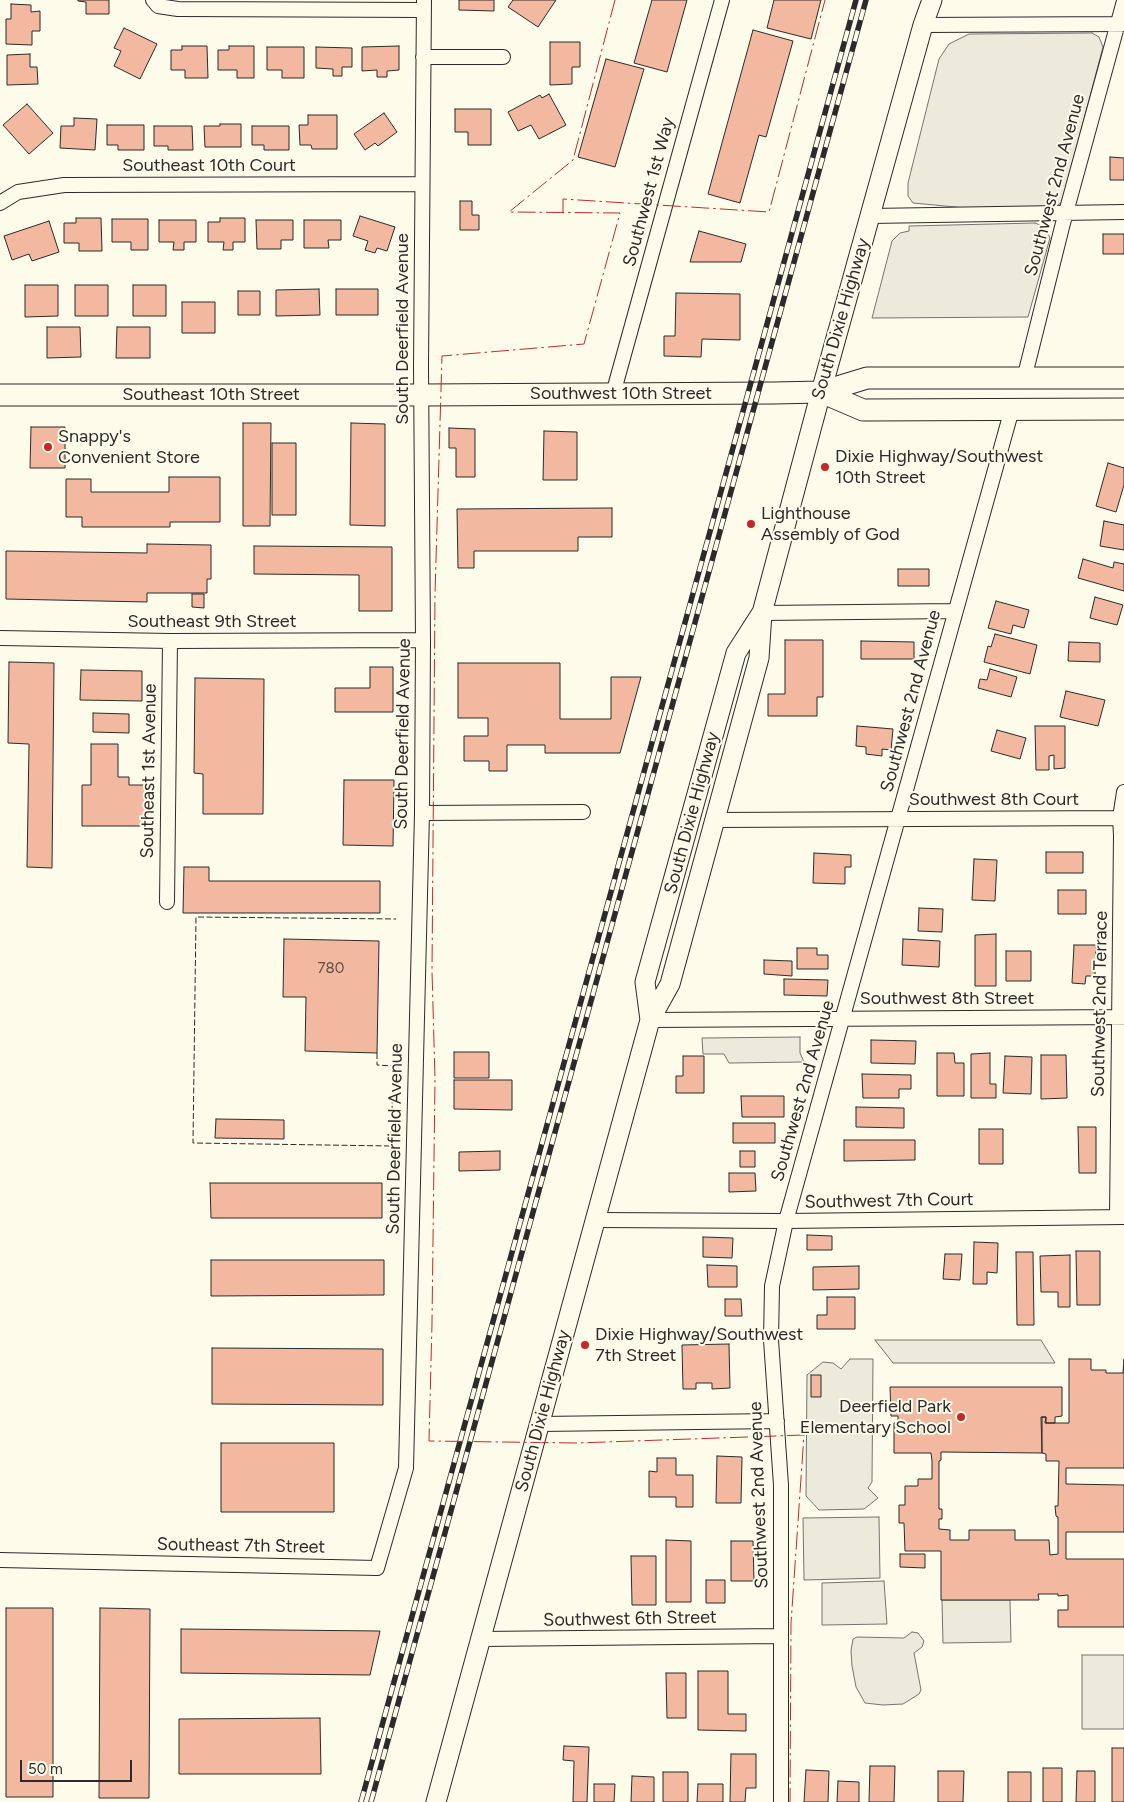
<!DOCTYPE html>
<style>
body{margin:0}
#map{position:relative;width:1124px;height:1802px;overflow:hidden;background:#fdfbea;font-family:Figtree,sans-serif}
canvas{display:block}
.scale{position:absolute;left:20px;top:1760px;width:112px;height:22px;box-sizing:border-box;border:2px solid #2b2b2b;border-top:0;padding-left:6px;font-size:15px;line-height:18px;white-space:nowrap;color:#2b2b2b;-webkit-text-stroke:4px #fdfbea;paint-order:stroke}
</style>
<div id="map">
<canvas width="1124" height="1802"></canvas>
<div class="scale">50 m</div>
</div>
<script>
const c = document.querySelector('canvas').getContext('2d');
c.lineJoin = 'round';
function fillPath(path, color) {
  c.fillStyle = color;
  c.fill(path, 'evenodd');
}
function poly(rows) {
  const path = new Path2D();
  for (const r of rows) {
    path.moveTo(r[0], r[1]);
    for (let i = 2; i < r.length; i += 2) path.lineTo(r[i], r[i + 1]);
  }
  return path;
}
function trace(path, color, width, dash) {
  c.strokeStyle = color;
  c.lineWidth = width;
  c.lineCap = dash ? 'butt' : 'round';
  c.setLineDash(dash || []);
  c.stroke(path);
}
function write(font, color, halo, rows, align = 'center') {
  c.font = font + ' Figtree,sans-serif';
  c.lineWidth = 4;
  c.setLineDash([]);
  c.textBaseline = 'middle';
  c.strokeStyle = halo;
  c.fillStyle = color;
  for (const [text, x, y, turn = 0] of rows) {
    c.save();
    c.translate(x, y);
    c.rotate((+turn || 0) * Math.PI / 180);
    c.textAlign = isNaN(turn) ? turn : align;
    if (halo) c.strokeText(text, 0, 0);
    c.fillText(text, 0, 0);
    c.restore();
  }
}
const green = poly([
 [1092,33,1099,37,1103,47,1062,202,1055,207,966,208,913,203,908,196,908,183,939,59,949,44,969,34,1092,33],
 [1035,223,1045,227,1050,238,1028,317,872,318,892,241,900,233,909,231,909,226,1035,223],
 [879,1517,880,1578,804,1580,803,1518,879,1517],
 [884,1581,887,1624,822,1625,822,1583,884,1581],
 [942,1600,1010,1600,1011,1642,943,1643,942,1600],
 [912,1632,918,1633,924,1641,922,1647,914,1653,921,1690,919,1694,903,1704,883,1705,865,1703,856,1687,852,1666,851,1651,853,1639,857,1637,904,1638,912,1632],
 [1082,1655,1124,1655,1124,1729,1082,1729,1082,1655]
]);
fillPath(green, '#ecebdb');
trace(green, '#74746e', 1);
const parking = poly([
 [800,1037,800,1053,804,1062,729,1063,724,1054,703,1054,702,1038,800,1037],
 [875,1340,1041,1340,1055,1363,893,1363,875,1340],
 [850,1359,873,1359,872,1482,868,1488,878,1498,864,1509,819,1510,806,1496,807,1375,823,1362,833,1363,841,1369,850,1359]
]);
fillPath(parking, '#eceadb');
trace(parking, '#74746e', 1);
const building = poly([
 [78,0,109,0,109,14,86,14,86,2,78,1,78,0],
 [459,0,494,0,494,11,459,10,459,0],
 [513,0,556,0,538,27,508,7,513,0],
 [652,0,687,0,667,72,634,63,652,0],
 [774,0,821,0,811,39,767,28,774,0],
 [11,4,31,5,31,12,40,11,40,31,32,31,32,45,6,44,6,19,11,19,11,4],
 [124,28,157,44,140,79,114,66,121,51,114,48,124,28],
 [753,30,793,41,766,137,759,135,740,203,708,194,753,30],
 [550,42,580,42,580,67,572,67,572,84,550,85,550,42],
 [182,46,207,46,208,78,185,78,185,70,171,70,171,50,182,50,182,46],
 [229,46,254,46,254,78,237,78,237,70,218,70,218,50,229,50,229,46],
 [399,46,399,70,387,71,387,77,377,77,377,70,362,71,362,47,399,46],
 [267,47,304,47,304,78,282,78,282,70,267,70,267,47],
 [316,47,352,48,352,67,342,67,342,76,333,76,333,69,316,68,316,47],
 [30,54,30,67,37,67,38,84,7,85,7,55,30,54],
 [606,59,644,69,615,167,578,157,606,59],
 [549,94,566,125,539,139,531,125,518,131,508,112,540,95,542,98,549,94],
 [27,104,53,133,29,154,3,125,27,104],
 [455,109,491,109,491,145,468,145,468,132,455,132,455,109],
 [384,113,397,132,378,146,375,143,365,150,354,134,384,113],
 [308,115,337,115,337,149,312,149,311,145,300,145,299,125,308,125,308,115],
 [74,118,97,119,95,150,60,148,61,126,74,126,74,118],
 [220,124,241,124,241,147,205,147,204,126,220,126,220,124],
 [107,125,144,125,144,150,118,150,118,145,107,145,107,125],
 [154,126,192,126,193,150,168,150,168,146,154,146,154,126],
 [252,126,289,126,289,150,264,150,264,145,252,145,252,126],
 [1110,157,1124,158,1124,180,1110,180,1110,157],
 [460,201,472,201,472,215,479,215,479,230,460,230,460,201],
 [360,216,395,227,387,251,377,248,375,253,365,250,368,241,353,236,360,216],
 [76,218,101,218,102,251,79,251,79,243,64,243,64,223,76,223,76,218],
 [220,218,245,218,245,242,233,242,233,250,223,250,224,242,208,242,208,222,220,222,220,218],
 [112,219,148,219,148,250,131,250,131,242,112,242,112,219],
 [159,220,196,220,196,242,184,242,184,250,173,250,174,242,159,242,159,220],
 [256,220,293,220,293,240,281,240,281,249,257,249,256,220],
 [304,220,341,220,341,240,328,240,329,248,304,248,304,220],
 [49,221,59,252,32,261,29,254,12,260,4,236,49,221],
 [699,231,746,244,741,262,690,262,699,231],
 [1103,234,1124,234,1124,254,1103,254,1103,234],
 [25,285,58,285,58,316,25,317,25,285],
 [75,285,108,285,108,316,75,316,75,285],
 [133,285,166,285,166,316,133,316,133,285],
 [319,289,320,315,276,316,276,290,319,289],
 [336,289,378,289,378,315,336,315,336,289],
 [238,291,260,291,260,315,238,315,238,291],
 [676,293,740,294,740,340,702,339,701,357,664,356,664,336,675,336,676,293],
 [182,302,215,302,215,333,182,333,182,302],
 [47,327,80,327,81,357,47,358,47,327],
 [117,327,150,327,150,358,116,358,117,327],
 [243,423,271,423,270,526,243,526,243,423],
 [351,423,385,424,385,526,350,525,351,423],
 [31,427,65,427,65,468,30,468,31,427],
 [449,428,475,429,475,477,456,477,456,448,449,448,449,428],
 [544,431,577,432,577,480,543,480,544,431],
 [272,443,296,443,296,515,272,515,272,443],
 [1108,463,1124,468,1124,485,1116,512,1096,506,1108,463],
 [169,477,220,477,220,522,170,522,170,527,82,527,82,517,66,517,66,479,91,479,91,492,169,492,169,477],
 [612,508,612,537,578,537,578,551,474,551,474,568,458,568,457,509,612,508],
 [1104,521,1124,525,1124,550,1100,546,1104,521],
 [147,544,211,545,211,579,207,579,207,593,147,593,147,602,6,599,6,551,147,553,147,544],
 [254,546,392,547,392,611,359,611,359,575,254,574,254,546],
 [1083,559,1113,568,1114,562,1124,564,1124,591,1078,578,1083,559],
 [898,569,929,569,929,586,898,586,898,569],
 [192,594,204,594,204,608,192,607,192,594],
 [1095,597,1123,605,1117,625,1090,618,1095,597],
 [996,601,1029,610,1024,628,1013,625,1011,634,988,628,996,601],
 [995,634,1037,645,1030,674,984,662,988,646,991,647,995,634],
 [785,640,823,640,823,697,817,697,817,716,768,716,768,694,785,694,785,640],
 [861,641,914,642,914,659,861,659,861,641],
 [1069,642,1100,643,1100,662,1068,661,1069,642],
 [9,662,54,663,52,868,27,867,29,744,8,743,9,662],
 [458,663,560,663,560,719,611,719,611,677,641,677,620,753,545,753,545,745,507,745,507,771,489,771,489,761,464,761,464,736,488,736,488,718,458,718,458,663],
 [370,667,393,667,393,712,335,712,335,688,370,688,370,667],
 [990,669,1017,677,1011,697,978,688,980,679,987,680,990,669],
 [81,670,142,671,142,701,80,700,81,670],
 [195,678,264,679,263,814,203,814,203,774,194,773,195,678],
 [1066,691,1105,700,1098,726,1060,717,1066,691],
 [93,713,129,714,129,733,93,732,93,713],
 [857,726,893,729,891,750,882,749,882,756,866,754,866,747,856,746,857,726],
 [1035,726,1065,726,1065,768,1054,769,1054,755,1049,756,1049,770,1036,770,1035,726],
 [997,730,1026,738,1020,759,991,751,997,730],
 [91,744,118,744,118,777,129,777,129,785,146,785,146,826,82,826,82,785,91,785,91,744],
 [344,780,394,780,393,846,343,845,344,780],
 [1046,852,1083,852,1083,873,1046,873,1046,852],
 [814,853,851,855,851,867,845,867,845,884,813,883,814,853],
 [974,859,997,860,995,901,972,900,974,859],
 [184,867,209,867,209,881,380,881,380,913,183,913,184,867],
 [1058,890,1086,890,1086,914,1058,914,1058,890],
 [919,908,943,909,942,932,918,931,919,908],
 [996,934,996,986,975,986,975,935,996,934],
 [284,939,379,941,377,1053,305,1051,306,997,283,997,284,939],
 [903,939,940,941,939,967,902,965,903,939],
 [1074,945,1096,945,1095,976,1086,976,1085,984,1072,983,1074,945],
 [797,948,817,948,817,955,828,955,828,969,797,969,797,948],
 [1006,951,1031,951,1031,981,1006,981,1006,951],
 [764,960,792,961,792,976,764,974,764,960],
 [784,979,828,980,827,996,784,995,784,979],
 [871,1040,916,1041,915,1064,871,1063,871,1040],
 [454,1052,489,1052,489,1078,454,1078,454,1052],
 [937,1053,954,1053,955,1063,964,1063,964,1096,937,1096,937,1053],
 [990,1053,990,1084,996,1084,996,1098,971,1098,971,1054,990,1053],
 [1041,1055,1066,1055,1067,1098,1041,1099,1041,1055],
 [683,1056,704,1056,704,1093,676,1093,676,1076,683,1076,683,1056],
 [1005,1056,1032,1057,1031,1094,1003,1093,1005,1056],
 [862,1074,911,1075,911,1089,899,1089,899,1098,863,1098,862,1074],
 [454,1080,512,1080,512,1110,454,1109,454,1080],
 [741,1096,784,1096,784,1117,742,1117,741,1096],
 [856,1107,904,1108,904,1128,856,1127,856,1107],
 [216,1119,284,1120,284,1139,215,1138,216,1119],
 [733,1123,775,1123,775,1143,733,1143,733,1123],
 [1078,1127,1096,1127,1096,1173,1079,1173,1078,1127],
 [979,1129,1003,1129,1003,1164,979,1164,979,1129],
 [844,1140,915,1140,915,1160,844,1161,844,1140],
 [500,1151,500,1170,459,1171,459,1152,500,1151],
 [740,1151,755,1151,755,1167,740,1167,740,1151],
 [729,1173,755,1173,756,1191,729,1192,729,1173],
 [210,1183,382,1183,382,1218,211,1218,210,1183],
 [807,1235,832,1236,832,1250,807,1250,807,1235],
 [703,1237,733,1238,732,1258,703,1257,703,1237],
 [974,1242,998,1243,997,1273,987,1272,987,1284,973,1284,974,1242],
 [1076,1251,1100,1251,1100,1305,1077,1305,1076,1251],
 [1016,1252,1033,1252,1034,1325,1017,1325,1016,1252],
 [945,1254,962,1254,960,1280,943,1279,945,1254],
 [1070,1255,1070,1307,1058,1307,1058,1292,1041,1292,1040,1256,1070,1255],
 [211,1260,384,1260,384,1295,211,1296,211,1260],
 [707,1265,737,1266,737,1287,708,1287,707,1265],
 [859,1266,859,1289,813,1290,813,1267,859,1266],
 [827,1297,855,1297,855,1329,817,1329,817,1315,827,1315,827,1297],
 [725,1299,741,1299,742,1316,725,1316,725,1299],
 [729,1344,730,1388,712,1389,712,1383,696,1383,696,1389,683,1389,682,1345,729,1344],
 [212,1348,383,1349,383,1405,212,1404,212,1348],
 [1069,1359,1091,1359,1091,1370,1106,1370,1106,1373,1123,1373,1124,1359,1124,1468,1066,1468,1066,1484,1124,1485,1124,1532,1066,1532,1066,1559,1124,1559,1124,1627,1058,1627,1058,1610,1068,1610,1068,1595,1058,1596,1058,1594,1038,1594,1039,1600,941,1600,941,1551,905,1551,904,1523,899,1523,899,1505,905,1505,905,1486,918,1486,918,1479,932,1479,932,1461,931,1453,894,1453,894,1423,898,1423,898,1416,891,1416,890,1387,1062,1387,1062,1416,1055,1417,1055,1423,1046,1423,1046,1417,1041,1417,1042,1453,941,1452,941,1460,939,1461,939,1509,942,1509,942,1519,939,1519,939,1529,950,1530,950,1540,969,1540,969,1530,1015,1530,1015,1540,1049,1540,1050,1555,1058,1554,1058,1517,1056,1516,1055,1506,1058,1506,1059,1461,1046,1461,1046,1454,1042,1453,1042,1417,1046,1417,1045,1423,1069,1423,1069,1359],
 [811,1375,821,1375,821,1397,811,1397,811,1375],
 [221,1443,334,1443,334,1512,221,1512,221,1443],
 [717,1456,742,1457,741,1503,716,1503,717,1456],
 [657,1458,676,1458,676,1475,693,1475,693,1507,676,1507,676,1497,649,1497,649,1471,657,1472,657,1458],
 [666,1540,691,1541,691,1602,666,1602,666,1540],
 [731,1541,753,1541,754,1581,731,1581,731,1541],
 [900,1554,925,1554,925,1568,900,1567,900,1554],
 [631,1556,656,1556,656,1605,632,1605,631,1556],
 [706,1580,725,1580,725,1603,706,1603,706,1580],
 [6,1608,53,1608,53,1797,6,1797,6,1608],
 [100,1608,150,1609,149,1798,99,1798,100,1608],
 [181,1629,380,1631,370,1675,181,1673,181,1629],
 [698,1671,728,1671,728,1714,746,1714,746,1731,698,1730,698,1671],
 [666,1673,686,1673,686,1718,667,1718,666,1673],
 [320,1718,321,1774,179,1774,179,1719,320,1718],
 [564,1746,589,1747,587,1802,573,1802,574,1761,563,1760,564,1746],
 [1112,1748,1124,1748,1124,1802,1112,1802,1112,1748],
 [731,1754,756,1754,756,1788,746,1788,745,1802,730,1802,731,1754],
 [870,1766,895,1766,894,1802,869,1802,870,1766],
 [1043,1768,1062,1768,1062,1802,1043,1802,1043,1768],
 [806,1770,829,1771,828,1802,804,1802,806,1770],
 [938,1771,964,1771,963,1802,938,1802,938,1771],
 [1077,1771,1095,1771,1095,1802,1076,1802,1077,1771],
 [663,1772,688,1772,688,1802,663,1802,663,1772],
 [1008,1772,1031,1772,1031,1802,1008,1802,1008,1772],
 [632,1776,654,1777,654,1802,631,1802,632,1776],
 [838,1781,859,1782,859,1802,837,1802,838,1781],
 [594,1784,615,1784,614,1802,594,1802,594,1784],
 [698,1784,723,1784,723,1802,697,1802,698,1784]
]);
fillPath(building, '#f2b8a0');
trace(building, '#2b2b2b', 1);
const street = poly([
 [153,0,158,6,178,9,424,10],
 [923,25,1124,24],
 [423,57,503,57],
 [0,203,18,192,64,185,422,184],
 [870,216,1124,212],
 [1024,379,1062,227,1124,1],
 [613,394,722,0],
 [762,613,955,611],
 [0,638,170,641,423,640],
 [422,813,583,812],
 [715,820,1124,818],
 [167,902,170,641],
 [650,1020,1124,1017],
 [1117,1217,1121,835,1120,818,1124,792],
 [595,1220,786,1221,1124,1217],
 [540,1424,777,1421],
 [0,1560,377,1568,406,1468,422,813,423,640,421,366,424,0],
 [480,1639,780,1636],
 [781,1802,781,1485,771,1340,772,1286,786,1221,1012,409]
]);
const secondary = poly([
 [650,1020,645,982,736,653,761,614],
 [436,1802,650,1020,670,984,759,658,762,613,821,392,923,25,932,0]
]);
const primary = poly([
 [821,392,863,410,1124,409],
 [0,395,422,395,774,393,821,392,867,378,1124,378]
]);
trace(street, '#2b2b2b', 16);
trace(secondary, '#2b2b2b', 21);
trace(primary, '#2b2b2b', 23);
trace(street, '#fdfbea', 14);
trace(secondary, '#fdfbea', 19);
trace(primary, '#fdfbea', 21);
const rail = poly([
 [361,1802,856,0],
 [371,1802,866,0]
]);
trace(rail, '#2b2b2b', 5.5);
trace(rail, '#fdfbea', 4, [11]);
trace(poly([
 [377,1053,377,1065,393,1066,392,1113],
 [391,1130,391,1146,193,1143,196,917,396,919]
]), '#2b2b2b', 1, [6, 2.5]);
trace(poly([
 [615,0,573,160,509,212,620,213,584,344,442,356,435,594,432,971,435,1078,432,1323,429,1441,577,1443,804,1435,791,1623,790,1802],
 [563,213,563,199,769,212,825,0]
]), '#c62828', 1, [18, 4, 2.5, 4]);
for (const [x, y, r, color] of [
 [48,447,5,"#c62828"],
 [825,467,5,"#c62828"],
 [751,524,5,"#c62828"],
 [585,1345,5,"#c62828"],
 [961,1417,5,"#c62828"]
]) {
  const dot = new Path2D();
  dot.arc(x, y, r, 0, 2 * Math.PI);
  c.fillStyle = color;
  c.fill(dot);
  trace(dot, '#fdfbea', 2);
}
write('15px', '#5d4e48', null, [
 ["780",331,969]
]);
write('18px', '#2b2b2b', '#fdfbea', [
 ["Southeast 10th Court",209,166],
 ["Southwest 2nd Avenue",1055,185,-75],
 ["Southwest 1st Way",649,192,-75],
 ["South Dixie Highway",841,319,-74],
 ["South Deerfield Avenue",403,329,-90],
 ["Southwest 10th Street",621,394],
 ["Southeast 10th Street",211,395],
 ["Southeast 9th Street",212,622],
 ["Southwest 2nd Avenue",911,701,-75],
 ["South Deerfield Avenue",403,734,-89],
 ["Southeast 1st Avenue",149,771,-89],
 ["Southwest 8th Court",994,800],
 ["South Dixie Highway",692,813,-75],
 ["Southwest 8th Street",947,999],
 ["Southwest 2nd Terrace",1100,1004,-89],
 ["Southwest 2nd Avenue",803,1091,-74],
 ["South Deerfield Avenue",395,1139,-89],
 ["Southwest 7th Court",889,1201,-1],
 ["South Dixie Highway",543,1411,-75],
 ["Southwest 2nd Avenue",759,1495,-92],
 ["Southeast 7th Street",241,1546,1],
 ["Southwest 6th Street",630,1619,-1]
]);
write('18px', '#2b2b2b', '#fdfbea', [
 ["Snappy's",58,437],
 ["Convenient Store",58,458],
 ["Dixie Highway/Southwest",835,457],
 ["10th Street",835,478],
 ["Lighthouse",761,514],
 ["Assembly of God",761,535],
 ["Dixie Highway/Southwest",595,1335],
 ["7th Street",595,1356],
 ["Deerfield Park",951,1407,"right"],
 ["Elementary School",951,1428,"right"]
], 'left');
</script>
